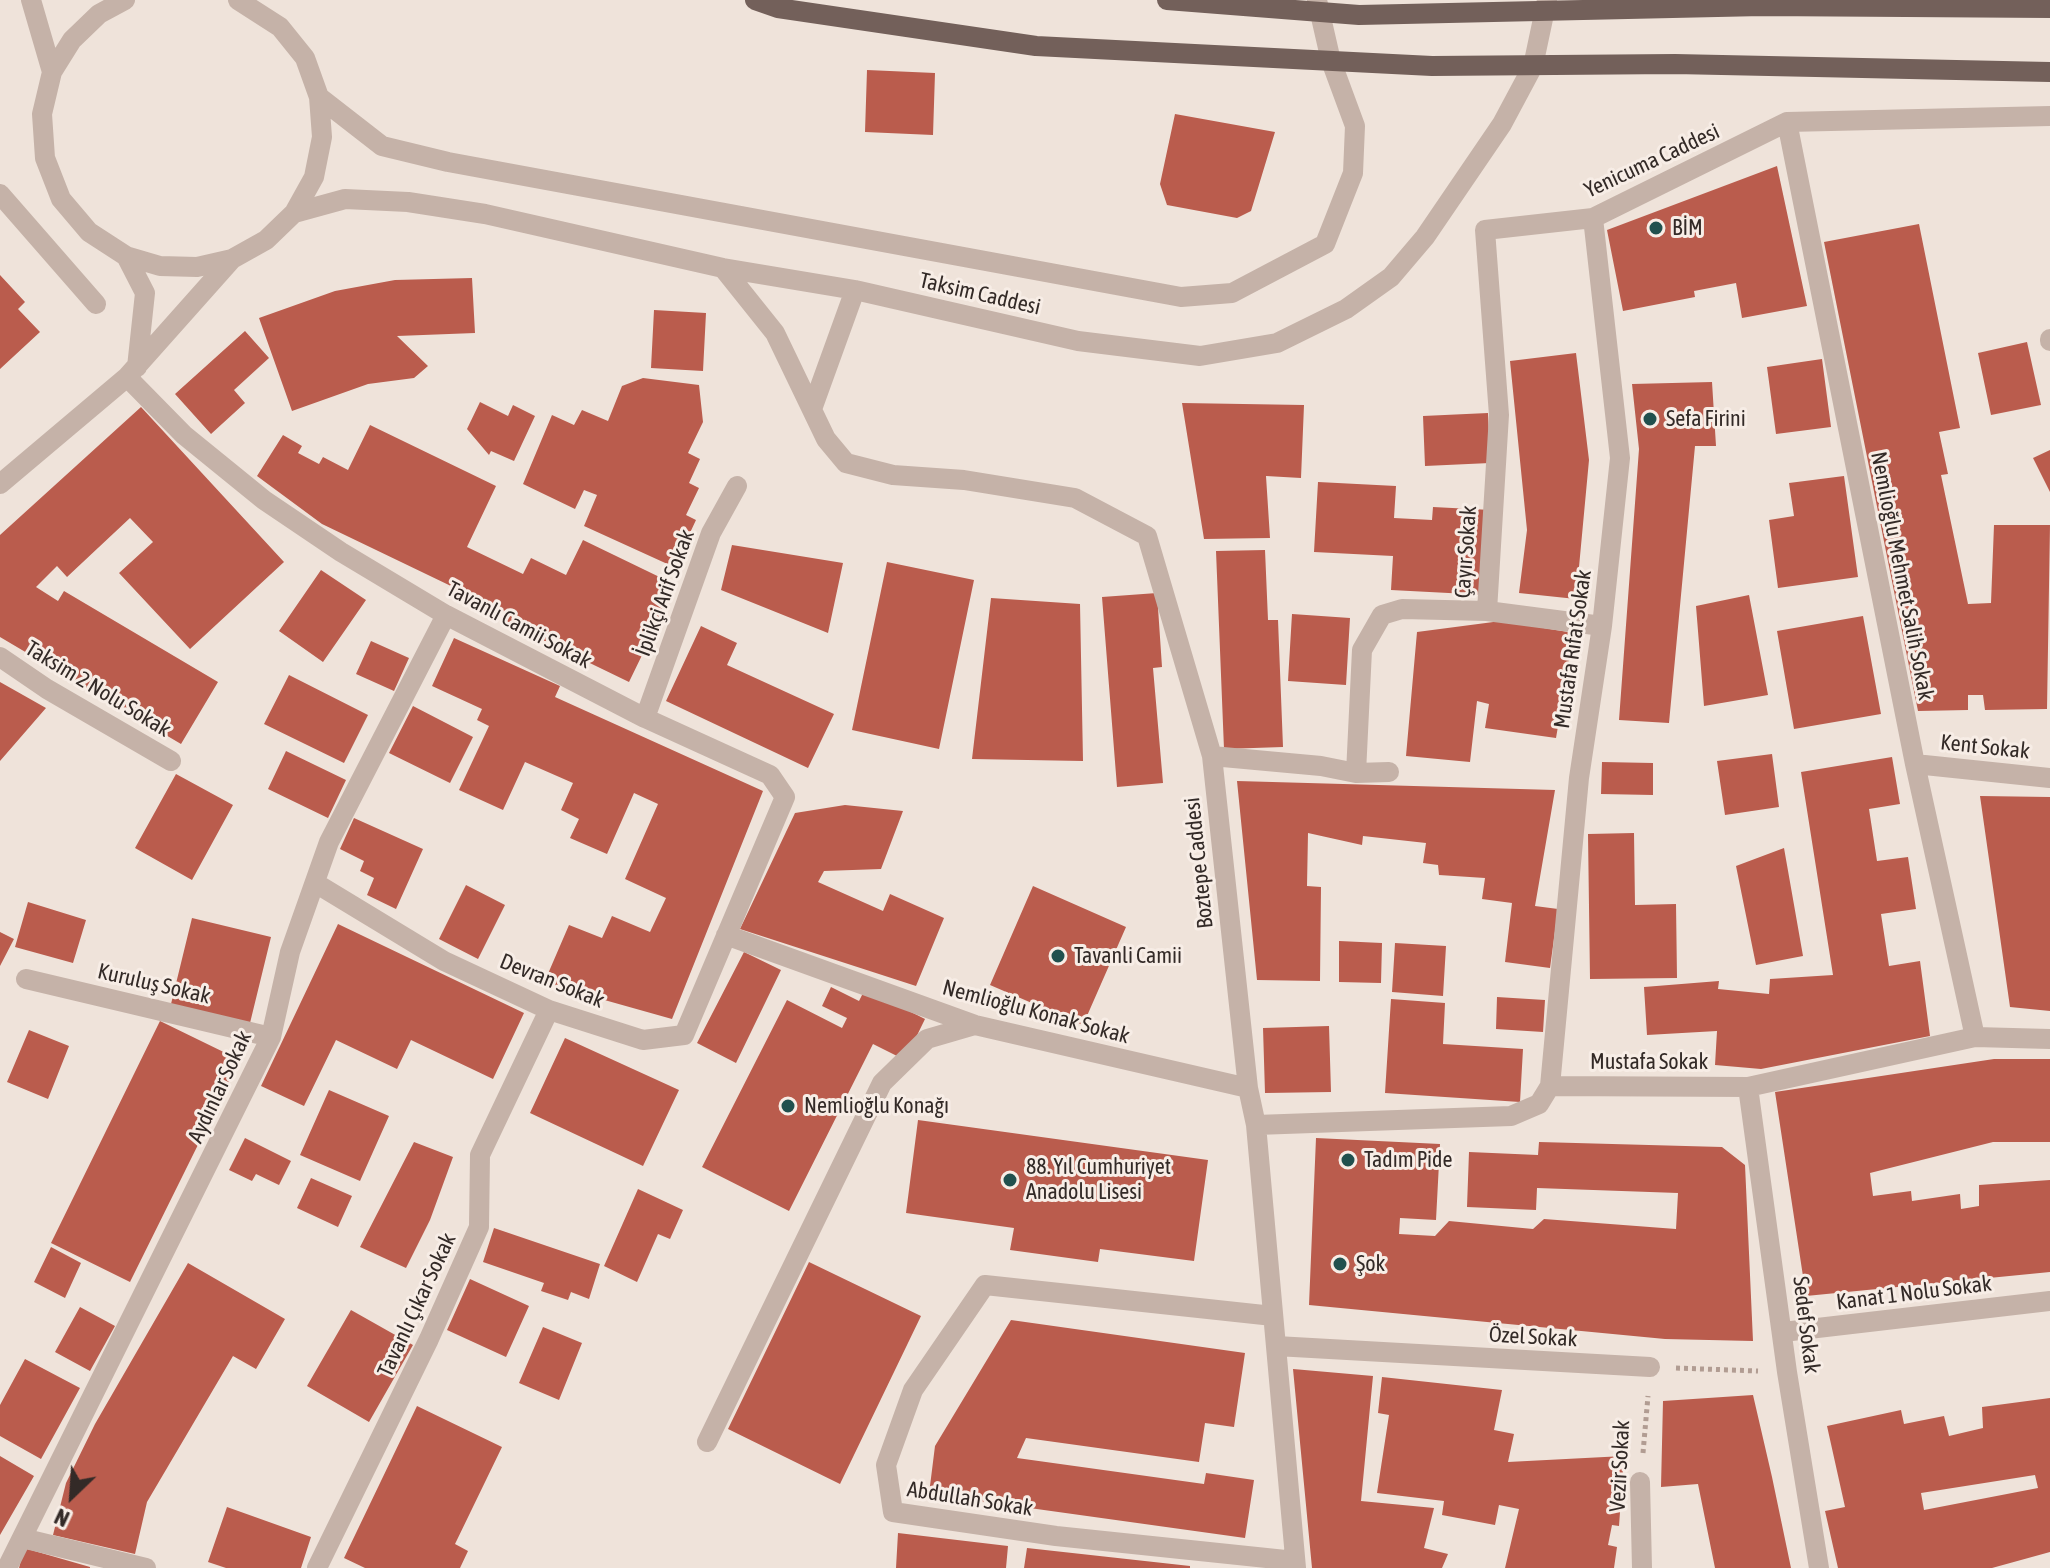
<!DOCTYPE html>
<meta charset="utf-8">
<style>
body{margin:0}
#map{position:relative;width:2050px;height:1568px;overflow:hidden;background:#efe3da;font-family:"Asap Condensed",sans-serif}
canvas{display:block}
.north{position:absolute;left:32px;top:1456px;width:80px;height:80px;-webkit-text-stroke:6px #f7ede6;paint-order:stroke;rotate:205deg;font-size:22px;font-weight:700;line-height:32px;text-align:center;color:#332a27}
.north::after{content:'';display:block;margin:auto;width:28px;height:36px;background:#332a27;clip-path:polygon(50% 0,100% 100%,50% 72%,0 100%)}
</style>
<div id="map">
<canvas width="2050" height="1568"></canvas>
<div class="north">N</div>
</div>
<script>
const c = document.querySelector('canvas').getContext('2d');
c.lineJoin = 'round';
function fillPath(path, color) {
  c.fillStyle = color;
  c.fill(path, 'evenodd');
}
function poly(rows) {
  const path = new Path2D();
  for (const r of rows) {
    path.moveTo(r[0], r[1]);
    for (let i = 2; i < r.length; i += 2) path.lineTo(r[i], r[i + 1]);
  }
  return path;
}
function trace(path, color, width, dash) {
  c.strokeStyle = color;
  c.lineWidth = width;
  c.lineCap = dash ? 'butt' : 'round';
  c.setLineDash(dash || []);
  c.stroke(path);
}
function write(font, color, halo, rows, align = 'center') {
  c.font = font + ' "Asap Condensed",sans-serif';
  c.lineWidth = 6;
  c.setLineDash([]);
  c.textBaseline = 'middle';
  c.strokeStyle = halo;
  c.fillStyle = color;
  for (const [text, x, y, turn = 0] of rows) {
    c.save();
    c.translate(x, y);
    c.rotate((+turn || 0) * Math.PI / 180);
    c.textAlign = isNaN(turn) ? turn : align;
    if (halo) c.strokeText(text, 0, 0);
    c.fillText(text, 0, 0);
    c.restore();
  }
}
fillPath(poly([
 [867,70,935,73,933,135,865,132],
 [1175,114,1275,132,1251,211,1237,218,1167,205,1160,184],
 [1777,166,1807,306,1742,318,1736,283,1694,291,1695,297,1623,311,1607,230],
 [1919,224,1960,428,1939,432,1948,474,1941,475,1968,604,1991,603,1994,525,2050,525,2047,709,1985,710,1983,695,1968,695,1968,710,1918,711,1824,242],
 [0,275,25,302,18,309,40,332,0,369],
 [472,278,475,333,397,336,428,366,414,378,368,384,292,411,259,318,335,291,395,280],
 [654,310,706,313,703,371,651,368],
 [245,331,269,358,234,390,245,403,211,434,175,394],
 [2027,342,2041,405,1991,415,1978,353],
 [1576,353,1589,460,1576,599,1519,593,1527,530,1510,361],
 [1822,359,1831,427,1776,434,1767,367],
 [643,378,699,385,703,422,688,453,700,459,689,483,699,488,686,515,696,520,674,567,584,526,597,495,584,490,575,509,523,484,552,415,574,425,582,410,608,421,622,386],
 [1712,382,1716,446,1695,446,1669,723,1619,720,1639,449,1632,384],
 [480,402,508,416,513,405,535,416,514,461,491,451,489,455,467,429],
 [1182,403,1304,405,1301,478,1266,476,1270,538,1204,539],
 [141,407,284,562,190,649,119,573,153,542,130,518,67,577,57,566,36,587,58,601,64,591,218,682,181,744,0,637,0,535],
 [1488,413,1490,463,1425,466,1423,416],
 [370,425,496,486,467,547,523,574,531,558,566,575,583,540,676,585,629,682,501,620,505,612,322,524,257,476,283,435,302,446,298,453,319,464,323,457,348,470],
 [2050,450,2050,492,2033,458],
 [1844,476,1858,577,1778,588,1769,520,1794,516,1789,483],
 [1318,482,1396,486,1394,518,1432,520,1433,507,1491,510,1487,595,1391,590,1393,556,1314,552],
 [732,545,843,563,828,633,721,590],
 [1265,550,1268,620,1278,620,1283,747,1224,749,1216,551],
 [887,562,974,580,939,749,852,730],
 [321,570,366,600,323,662,279,631],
 [1157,593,1162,667,1153,668,1163,783,1117,787,1102,597],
 [1749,595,1768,695,1704,706,1696,606],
 [991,598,1080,604,1083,761,972,759],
 [1292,614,1350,618,1346,685,1288,681],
 [1863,616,1881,714,1794,729,1777,631],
 [1501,621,1574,633,1556,738,1485,728,1489,704,1477,701,1470,762,1406,756,1417,632],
 [701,626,737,643,727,665,834,714,808,768,666,701],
 [454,638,560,686,555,697,763,791,672,1019,544,983,569,925,602,938,612,916,650,932,666,898,625,879,658,804,634,793,607,854,570,838,579,819,561,810,573,783,525,762,503,810,459,790,489,726,477,720,482,709,432,686],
 [371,641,409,658,394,691,356,674],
 [289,675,368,715,344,763,264,724],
 [0,682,46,708,0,761],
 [413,706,473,737,450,783,389,753],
 [286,751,346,780,328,818,268,789],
 [1772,754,1779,807,1725,815,1717,761],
 [1892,757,1900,804,1869,809,1877,861,1908,857,1916,909,1881,914,1889,966,1920,961,1930,1036,1761,1069,1715,1065,1717,1031,1647,1035,1644,987,1719,981,1718,989,1769,994,1770,979,1833,975,1801,772],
 [1602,762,1653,763,1653,795,1601,794],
 [176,774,233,805,192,880,135,848],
 [1237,781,1555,790,1535,906,1558,909,1550,968,1505,962,1512,903,1482,899,1485,878,1439,875,1438,865,1423,863,1426,843,1363,836,1362,845,1308,833,1307,886,1321,887,1320,981,1257,980],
 [1980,796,2050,797,2050,1011,2010,1007],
 [845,805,903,811,881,869,824,871,818,882,883,911,890,894,944,918,916,986,740,929,795,813],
 [354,818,423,849,396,909,367,895,374,878,360,871,364,861,340,849],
 [1634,833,1635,905,1676,904,1677,978,1590,979,1588,834],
 [1784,848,1803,956,1756,965,1736,866],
 [466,885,505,905,478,959,439,939],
 [1033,886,1126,927,1083,1025,990,985],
 [28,902,86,920,73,963,15,947],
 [192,918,271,937,250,1023,171,1004],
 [338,924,524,1013,493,1079,411,1040,397,1069,336,1040,304,1106,261,1086],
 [0,932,14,939,0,966],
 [1339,941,1382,943,1381,983,1339,982],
 [1395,943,1446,946,1443,996,1392,992],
 [744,952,781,970,736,1063,697,1043],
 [831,987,859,1001,865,989,925,1019,905,1060,873,1044,789,1211,702,1167,787,1000,842,1028,847,1018,822,1006],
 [1497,997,1545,1000,1543,1032,1496,1029],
 [1391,999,1445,1003,1443,1044,1523,1049,1520,1102,1385,1093],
 [160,1021,240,1060,130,1282,51,1243],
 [1329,1026,1331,1092,1265,1093,1263,1028],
 [29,1030,69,1046,48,1099,7,1082],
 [565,1038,679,1090,643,1166,530,1113],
 [1994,1059,2050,1059,2050,1142,1993,1142,1870,1173,1873,1196,1911,1191,1912,1201,1960,1194,1961,1209,1979,1206,1979,1185,2050,1180,2050,1272,1806,1296,1775,1092],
 [329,1090,389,1116,360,1181,300,1155],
 [918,1120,1208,1160,1194,1261,1100,1249,1098,1262,1010,1250,1014,1228,906,1213],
 [245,1138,291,1161,279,1185,256,1174,252,1181,229,1170],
 [1316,1138,1440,1144,1436,1220,1400,1218,1399,1234,1435,1236,1449,1221,1533,1229,1544,1219,1676,1229,1678,1193,1537,1188,1536,1210,1467,1207,1469,1152,1538,1155,1539,1142,1722,1147,1745,1165,1753,1341,1665,1339,1309,1305],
 [414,1142,453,1157,430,1220,406,1268,360,1247],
 [311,1178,352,1196,338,1227,297,1208],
 [638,1189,683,1210,670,1239,658,1234,637,1282,604,1266],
 [494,1228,600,1264,589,1299,571,1292,568,1300,541,1291,544,1283,483,1262],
 [51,1247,81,1263,65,1298,34,1282],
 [809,1262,921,1316,840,1484,728,1429],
 [188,1263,285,1319,256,1369,233,1356,147,1502,135,1554,53,1535,66,1483,95,1424],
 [470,1279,529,1306,506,1357,447,1330],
 [80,1307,115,1326,90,1371,55,1352],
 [351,1310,413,1345,369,1422,307,1386],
 [1011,1320,1245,1353,1234,1427,1205,1423,1199,1462,1026,1438,1017,1458,1204,1484,1206,1473,1254,1480,1245,1538,929,1494,935,1446],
 [543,1327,582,1343,559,1400,519,1383],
 [25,1359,80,1388,41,1459,0,1436,0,1405],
 [1293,1369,1373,1376,1361,1501,1434,1508,1424,1548,1448,1554,1442,1568,1312,1568],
 [1382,1377,1502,1390,1494,1430,1514,1434,1508,1462,1624,1456,1619,1526,1612,1525,1608,1545,1617,1547,1614,1568,1505,1568,1519,1509,1499,1505,1495,1525,1442,1515,1444,1501,1377,1493,1389,1415,1378,1413],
 [1753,1395,1772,1477,1791,1568,1715,1568,1698,1484,1661,1487,1663,1401],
 [2050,1398,2050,1552,1992,1568,1838,1568,1825,1511,1845,1507,1827,1426,1901,1410,1904,1424,1944,1416,1949,1436,1983,1428,1982,1407],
 [2035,1475,2038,1488,1924,1510,1921,1493],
 [417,1406,502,1447,455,1544,468,1551,460,1568,365,1568,344,1558],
 [0,1456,34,1476,0,1535],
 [227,1507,311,1537,301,1568,226,1568,208,1562],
 [898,1533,1008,1546,1006,1568,896,1568],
 [24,1548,90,1567,90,1568,19,1568],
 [1027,1548,1190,1566,1190,1568,1024,1568]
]), '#ba5c4d');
trace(poly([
 [1676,1368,1758,1371],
 [1643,1453,1648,1396]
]), '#b19c92', 5, [4, 4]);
trace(poly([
 [31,0,52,72],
 [125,0,99,14,72,40,52,72,42,114,45,158,61,199,89,232,126,256,160,266,197,267,232,259,266,240,294,213,314,177,322,137,319,97,305,58,280,27,238,0],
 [319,97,382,146,448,162,1181,297,1232,293,1325,244,1353,173,1355,126,1331,61,1317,0],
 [1787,122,1915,764,1975,1037],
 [0,194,96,304],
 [294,213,345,199,408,202,485,214,723,268,855,290,1078,341,1200,356,1277,343,1346,309,1391,277,1425,237,1502,124,1533,66,1547,0],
 [126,256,145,293,137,367],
 [723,268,775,333,826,439,846,463,893,475,964,480,1075,498,1147,536,1212,756,1248,1088,1256,1125,1296,1568],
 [2050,339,2050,341],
 [127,377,184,435,264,500,341,552,446,615,645,718,770,775,785,797,684,1035,643,1040,549,1010,444,961,317,884],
 [812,409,855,290],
 [0,484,127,377,232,259],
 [1487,611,1602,626],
 [0,657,47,689,171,761],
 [645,718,711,533,737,486],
 [1212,756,1321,766,1356,773,1362,650,1382,615,1402,609,1487,611,1499,415,1485,230,1593,218,1787,122,2050,116],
 [1915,764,2050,778],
 [1356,773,1389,772],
 [726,935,975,1025,1248,1088],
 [26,979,271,1037],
 [1550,1086,1748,1087,1975,1037,2050,1039],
 [1748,1087,1787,1372,1819,1568],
 [1256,1125,1511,1116,1539,1104,1550,1086,1579,778,1602,626,1620,458,1593,218],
 [1273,1316,985,1285,913,1390,886,1465,893,1512,1056,1536,1295,1561],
 [1783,1332,2050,1301],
 [1276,1346,1650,1367],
 [707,1442,882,1083,927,1039,975,1025],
 [1640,1482,1642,1568],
 [22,1538,146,1568],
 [7,1568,271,1037,290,952,329,842,446,615],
 [317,1568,429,1339,479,1227,480,1155,549,1010]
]), '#c5b2a8', 20);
trace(poly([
 [755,0,778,8,1036,46,1432,66,1675,64,2050,72]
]), '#73605a', 20);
trace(poly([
 [1167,0,1359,15,1762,6,2050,8]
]), '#73605a', 20);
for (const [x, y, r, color] of [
 [1656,228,8,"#21504e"],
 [1650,419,8,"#21504e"],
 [1058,956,8,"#21504e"],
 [788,1106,8,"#21504e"],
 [1348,1160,8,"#21504e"],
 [1010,1180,8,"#21504e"],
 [1340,1264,8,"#21504e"]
]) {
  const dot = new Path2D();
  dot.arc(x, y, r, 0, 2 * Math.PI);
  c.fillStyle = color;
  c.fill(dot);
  trace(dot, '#f7ede6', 3);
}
write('22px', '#332a27', '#f7ede6', [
 ["Yenicuma Caddesi",1652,161,-25],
 ["Taksim Caddesi",980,294,13],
 ["Çayır Sokak",1466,552,-86],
 ["Nemlioğlu Mehmet Salih Sokak",1902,576,79],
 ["İplikçi Arif Sokak",665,593,-70],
 ["Tavanlı Camii Sokak",519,625,28],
 ["Mustafa Rıfat Sokak",1573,649,-82],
 ["Taksim 2 Nolu Sokak",98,689,31],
 ["Kent Sokak",1985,747,6],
 ["Boztepe Caddesi",1199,863,-96],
 ["Devran Sokak",552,981,22],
 ["Kuruluş Sokak",154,984,13],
 ["Nemlioğlu Konak Sokak",1036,1012,15],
 ["Mustafa Sokak",1649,1062],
 ["Aydınlar Sokak",220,1087,-65],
 ["Kanat 1 Nolu Sokak",1914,1293,-7],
 ["Tavanlı Çıkar Sokak",417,1305,-65],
 ["Sedef Sokak",1806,1325,83],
 ["Özel Sokak",1533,1337,3],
 ["Vezir Sokak",1620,1466,-87],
 ["Abdullah Sokak",970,1499,9]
]);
write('22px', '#332a27', '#f7ede6', [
 ["BİM",1672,228],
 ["Sefa Firini",1666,419],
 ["Tavanli Camii",1074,956],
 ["Nemlioğlu Konağı",804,1106],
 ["Tadım Pide",1364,1160],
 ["88. Yıl Cumhuriyet",1026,1167],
 ["Anadolu Lisesi",1026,1192],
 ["Şok",1356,1264]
], 'left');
</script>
